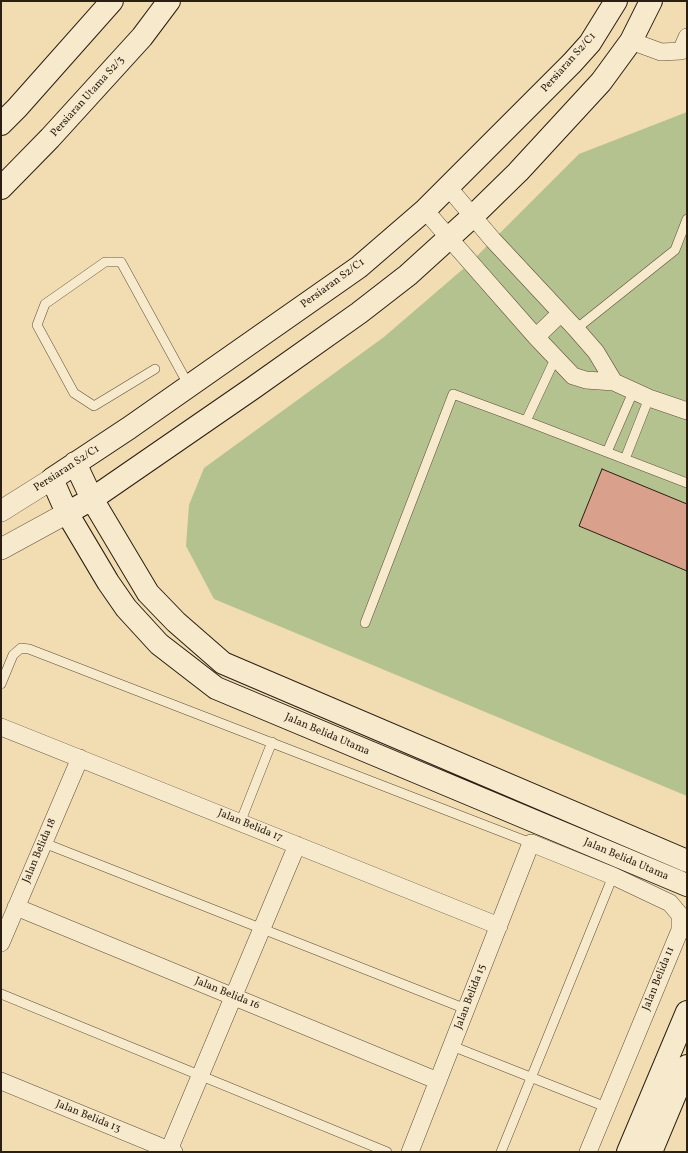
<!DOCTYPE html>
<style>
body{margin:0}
#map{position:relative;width:688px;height:1153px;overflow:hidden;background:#f1ddb1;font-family:Vollkorn,serif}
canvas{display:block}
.frame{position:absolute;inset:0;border:2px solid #2b1e13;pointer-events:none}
</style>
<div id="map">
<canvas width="688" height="1153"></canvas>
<div class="frame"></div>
</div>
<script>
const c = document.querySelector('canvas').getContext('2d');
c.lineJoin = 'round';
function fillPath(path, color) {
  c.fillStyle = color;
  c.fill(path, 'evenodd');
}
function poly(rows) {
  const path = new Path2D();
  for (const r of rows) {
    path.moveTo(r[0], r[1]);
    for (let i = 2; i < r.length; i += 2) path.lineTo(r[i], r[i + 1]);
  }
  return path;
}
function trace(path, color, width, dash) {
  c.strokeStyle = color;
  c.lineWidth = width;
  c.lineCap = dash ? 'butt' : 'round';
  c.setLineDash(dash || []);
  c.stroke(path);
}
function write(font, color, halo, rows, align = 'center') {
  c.font = font + ' Vollkorn,serif';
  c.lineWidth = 3;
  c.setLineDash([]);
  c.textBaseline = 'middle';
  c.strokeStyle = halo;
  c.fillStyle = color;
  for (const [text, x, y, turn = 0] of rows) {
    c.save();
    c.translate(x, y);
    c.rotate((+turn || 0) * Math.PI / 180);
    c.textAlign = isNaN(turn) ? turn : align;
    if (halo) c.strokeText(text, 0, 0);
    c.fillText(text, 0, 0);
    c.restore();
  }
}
fillPath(poly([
 [687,112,687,796,214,599,186,546,189,505,204,468,384,337,470,263,579,154]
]), '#b4c28f');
const building = poly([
 [602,469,687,504,687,571,579,526,602,469]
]);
fillPath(building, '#d9a08b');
trace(building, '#2b1e13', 1);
const service = poly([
 [576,329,675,250,687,219],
 [555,359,526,421,687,483],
 [155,369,94,406,74,393,37,325,45,304,105,262,121,262,189,386],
 [607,452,633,392],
 [625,459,649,398],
 [365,623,453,394,526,421],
 [1,684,13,655,21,648,29,649,531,843],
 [240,823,272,742],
 [44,843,466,1009],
 [1,994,387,1152],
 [452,1046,606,1107],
 [501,1152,613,876]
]);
const minor = poly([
 [631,41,661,52,681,51,687,37],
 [448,187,493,240,576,329,596,352,614,382],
 [425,210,449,238,536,337,573,376,586,380,614,382,649,398,687,411],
 [536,337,561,313],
 [1,727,499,926],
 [16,907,438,1081],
 [1,943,80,758],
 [1,1081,174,1152],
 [169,1150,297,845],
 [410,1152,531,843,613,876,670,903,680,915,680,930,588,1152]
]);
const tertiary = poly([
 [1,511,52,479],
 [1,549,67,513]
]);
const secondary = poly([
 [616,1,590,43,572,63,425,210,359,267,129,428,52,479,67,513,108,582,126,608,159,644,216,688,687,885],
 [1,124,17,108,112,1],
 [1,188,50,138,142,37,169,1],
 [75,463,92,499,148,593,176,622,223,663,687,861],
 [67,513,92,499,253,388,359,313,408,275,473,216,518,172,601,82,631,41,651,1],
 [628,1152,687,1012],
 [651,1152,687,1066]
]);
trace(service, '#5c4e3a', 10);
trace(minor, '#5c4e3a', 18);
trace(tertiary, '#5c4e3a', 22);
trace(secondary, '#2b1e13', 24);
trace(service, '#f6e9cc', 9);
trace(minor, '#f6e9cc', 17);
trace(tertiary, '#f6e9cc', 21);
trace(secondary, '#f6e9cc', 22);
write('11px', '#2b1e13', '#f6e9cc', [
 ["Persiaran S2/C1",569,63,-48],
 ["Persiaran Utama S2/3",88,97,-48],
 ["Persiaran S2/C1",333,284,-36],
 ["Persiaran S2/C1",67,469,-33],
 ["Jalan Belida Utama",327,735,23],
 ["Jalan Belida 17",250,826,22],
 ["Jalan Belida 18",40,851,-67],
 ["Jalan Belida Utama",626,860,23],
 ["Jalan Belida 11",659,979,-68],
 ["Jalan Belida 16",227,994,22],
 ["Jalan Belida 15",471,997,-69],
 ["Jalan Belida 13",88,1117,22]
]);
</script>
